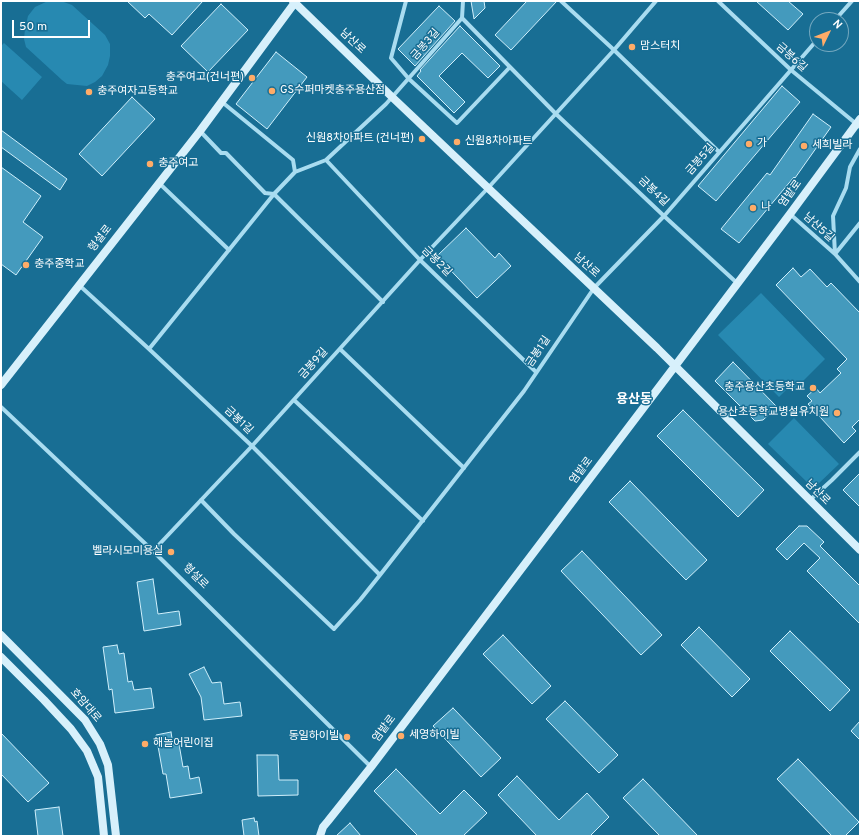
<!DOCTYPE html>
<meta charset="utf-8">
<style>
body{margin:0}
#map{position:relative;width:861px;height:837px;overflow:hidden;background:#186e94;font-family:Overpass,sans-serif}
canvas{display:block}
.frame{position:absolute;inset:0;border:2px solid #fff;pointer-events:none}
.north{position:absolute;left:809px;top:12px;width:40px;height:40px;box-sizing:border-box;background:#186e94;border:1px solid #74a8bf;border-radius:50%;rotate:47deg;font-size:11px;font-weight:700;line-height:16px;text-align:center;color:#fff}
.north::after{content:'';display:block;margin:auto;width:14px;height:18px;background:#ffac68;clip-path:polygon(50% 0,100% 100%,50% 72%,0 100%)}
.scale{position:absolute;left:12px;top:20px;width:78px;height:18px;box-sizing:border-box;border:2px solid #fff;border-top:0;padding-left:5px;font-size:12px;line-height:14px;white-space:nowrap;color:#fff;-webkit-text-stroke:3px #186e94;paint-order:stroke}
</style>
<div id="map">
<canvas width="861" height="837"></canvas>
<div class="frame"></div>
<div class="north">N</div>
<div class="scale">50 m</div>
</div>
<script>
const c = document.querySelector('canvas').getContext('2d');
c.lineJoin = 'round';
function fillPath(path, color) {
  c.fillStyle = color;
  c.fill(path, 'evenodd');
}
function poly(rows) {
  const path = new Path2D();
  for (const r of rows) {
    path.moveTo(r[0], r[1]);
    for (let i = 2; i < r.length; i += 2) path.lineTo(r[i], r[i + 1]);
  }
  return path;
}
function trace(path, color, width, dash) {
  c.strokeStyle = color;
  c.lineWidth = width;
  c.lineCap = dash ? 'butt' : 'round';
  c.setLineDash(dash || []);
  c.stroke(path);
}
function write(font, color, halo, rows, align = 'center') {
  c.font = font + ' Overpass,"Noto Sans KR",sans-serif';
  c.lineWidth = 3;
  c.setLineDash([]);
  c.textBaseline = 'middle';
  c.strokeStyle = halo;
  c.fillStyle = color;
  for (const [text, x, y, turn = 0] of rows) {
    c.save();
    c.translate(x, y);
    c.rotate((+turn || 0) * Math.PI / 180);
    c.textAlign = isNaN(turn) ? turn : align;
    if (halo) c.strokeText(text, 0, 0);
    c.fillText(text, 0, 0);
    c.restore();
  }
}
fillPath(poly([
 [48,1,61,1,72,5,105,35,110,44,110,56,108,65,102,76,95,82,87,86,67,84,62,80,26,47,24,39,25,29,28,16,35,7],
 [4,43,42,77,22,100,1,81,1,46],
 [761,293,825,359,793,391,789,387,779,397,718,335],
 [794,418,839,464,816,486,811,486,768,444]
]), '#2789b1');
const building = poly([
 [127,1,203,1,172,35,149,14,145,18,127,1],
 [471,1,484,1,485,8,474,19,471,1],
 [527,1,557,1,511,50,495,35,527,1],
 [756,1,788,1,803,14,788,30,756,1],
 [221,4,248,30,208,72,181,46,221,4],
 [439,6,455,21,415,66,398,49,439,6],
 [460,26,500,66,488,78,462,53,439,76,465,102,454,113,417,76,421,71,420,70,460,26],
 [276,52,307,77,267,129,236,104,276,52],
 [782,86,800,102,716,201,698,186,782,86],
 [132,97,155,119,102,176,79,154,132,97],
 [813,114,831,127,795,178,794,177,739,243,721,229,767,173,770,175,813,114],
 [1,130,67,179,60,190,1,147,1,130],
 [1,167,41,196,23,222,43,237,16,275,1,264,1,167],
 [466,228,495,258,499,253,511,266,477,298,437,256,466,228],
 [793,268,801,277,810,269,827,287,831,283,860,313,860,419,852,427,856,431,844,443,808,404,812,401,807,396,816,388,820,393,841,373,837,369,847,359,776,285,793,268],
 [733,362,777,407,763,420,755,421,715,381,733,362],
 [683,410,764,490,738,517,657,436,683,410],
 [860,473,860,507,843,490,860,473],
 [630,481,707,560,686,580,609,502,630,481],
 [799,526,807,526,824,542,820,546,860,586,860,624,807,571,820,558,804,543,787,560,776,549,799,526],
 [582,551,662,635,641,655,561,571,582,551],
 [153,579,158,614,179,611,181,625,144,631,137,582,153,579],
 [699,627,750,679,732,697,681,645,699,627],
 [790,631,850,690,830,711,770,651,790,631],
 [503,635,551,686,532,704,483,654,503,635],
 [117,645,119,654,124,653,128,682,132,681,134,690,151,688,154,708,115,713,112,689,109,690,103,647,117,645],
 [204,667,212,683,221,682,224,704,240,702,242,716,204,720,201,697,189,674,204,667],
 [565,701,618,755,599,773,546,719,565,701],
 [453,708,501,758,481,777,433,726,453,708],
 [860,721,860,740,851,731,860,721],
 [171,732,173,745,179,744,183,767,188,766,190,779,199,777,202,793,170,798,166,774,163,774,156,735,171,732],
 [1,733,49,783,28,802,1,774,1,733],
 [257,755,278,755,279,780,298,780,298,795,258,796,257,755],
 [798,759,859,822,845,836,832,836,777,779,798,759],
 [396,769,440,814,464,790,487,813,463,836,418,836,374,791,396,769],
 [517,776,559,820,587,793,609,817,590,836,537,836,498,795,517,776],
 [643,779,698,836,660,836,623,798,643,779],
 [59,807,63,836,38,836,35,810,59,807],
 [254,818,255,822,257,821,259,836,244,836,242,820,254,818],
 [350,823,361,836,336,836,350,823]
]);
fillPath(building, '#449abd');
trace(building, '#d0effb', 1);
trace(poly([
 [406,1,391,58,409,79,457,123,510,67],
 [561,1,614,50,719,152],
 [718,1,791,70,860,127],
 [462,18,556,114,664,216,737,283],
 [835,20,852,1],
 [222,102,293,160,295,172],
 [200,131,221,153,226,153,265,193,274,194,383,302],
 [326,160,420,260,536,372],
 [159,183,229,250],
 [790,214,835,254,860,282],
 [835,254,833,216,846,188,850,167,860,149],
 [835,254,860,223],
 [79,285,149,349,252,446,380,575,524,391,594,288,664,216,817,40],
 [149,349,274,194,295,172,326,160,386,104,401,87,462,18,463,1],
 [340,349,464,468],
 [294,400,423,521],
 [1,407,153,551,371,767],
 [201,500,234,534,334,629,360,600,380,575],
 [810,500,832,480,860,452],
 [153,551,252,446,420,260,488,188,614,50,656,1]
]), '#a9dcf0', 4);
trace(poly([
 [293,1,392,97,657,348,860,550],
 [1,385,200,131,296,1],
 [1,635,85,720,100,744,108,765,116,836],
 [1,657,44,700,71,729,87,751,98,777,104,836],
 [320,836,323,827,328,821,371,767,666,378,790,214,860,119]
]), '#d7f0fb', 8);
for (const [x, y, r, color] of [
 [632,47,4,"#ffac68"],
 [252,78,4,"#ffac68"],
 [272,91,4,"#ffac68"],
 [89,92,4,"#ffac68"],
 [422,139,4,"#ffac68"],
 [457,142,4,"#ffac68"],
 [749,144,4,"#ffac68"],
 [804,146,4,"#ffac68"],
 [150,164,4,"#ffac68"],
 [753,208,4,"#ffac68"],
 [26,265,4,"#ffac68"],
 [813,388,4,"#ffac68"],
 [837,413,4,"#ffac68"],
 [171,552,4,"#ffac68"],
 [401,736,4,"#ffac68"],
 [347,737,4,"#ffac68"],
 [145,744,4,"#ffac68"]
]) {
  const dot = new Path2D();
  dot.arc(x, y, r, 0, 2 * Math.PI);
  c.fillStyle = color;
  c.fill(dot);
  trace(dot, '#186e94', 1.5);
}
write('11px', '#fff', '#186e94', [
 ["남산로",352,42,44],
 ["금봉3길",426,45,-49],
 ["금봉6길",791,58,42],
 ["금봉5길",701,160,-49],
 ["금봉4길",653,192,44],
 ["염밭로",791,194,-54],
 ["남산5길",818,228,42],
 ["형설로",101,239,-52],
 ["금봉2길",436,262,45],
 ["남산로",586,266,42],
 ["금봉1길",539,352,-56],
 ["금봉9길",314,364,-48],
 ["금봉1길",238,421,43],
 ["염밭로",582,471,-53],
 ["남산로",817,493,45],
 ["형설로",195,577,45],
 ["호암대로",85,706,49],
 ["염밭로",385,729,-53]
]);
write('11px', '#fff', '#186e94', [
 ["맘스터치",640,47],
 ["충주여고(건너편)",244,78,"right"],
 ["GS수퍼마켓충주용산점",280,91],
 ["충주여자고등학교",97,92],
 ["신원8차아파트 (건너편)",414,139,"right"],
 ["신원8차아파트",465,142],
 ["가",757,144],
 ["세희빌라",812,146],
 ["충주여고",158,164],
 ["나",761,208],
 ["충주중학교",34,265],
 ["충주용산초등학교",805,388,"right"],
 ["용산초등학교병설유치원",829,413,"right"],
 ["벨라시모미용실",163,552,"right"],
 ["세영하이빌",409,736],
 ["동일하이빌",339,737,"right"],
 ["해놀어린이집",153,744]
], 'left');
write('bold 13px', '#fff', '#186e94', [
 ["용산동",634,400]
]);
</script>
